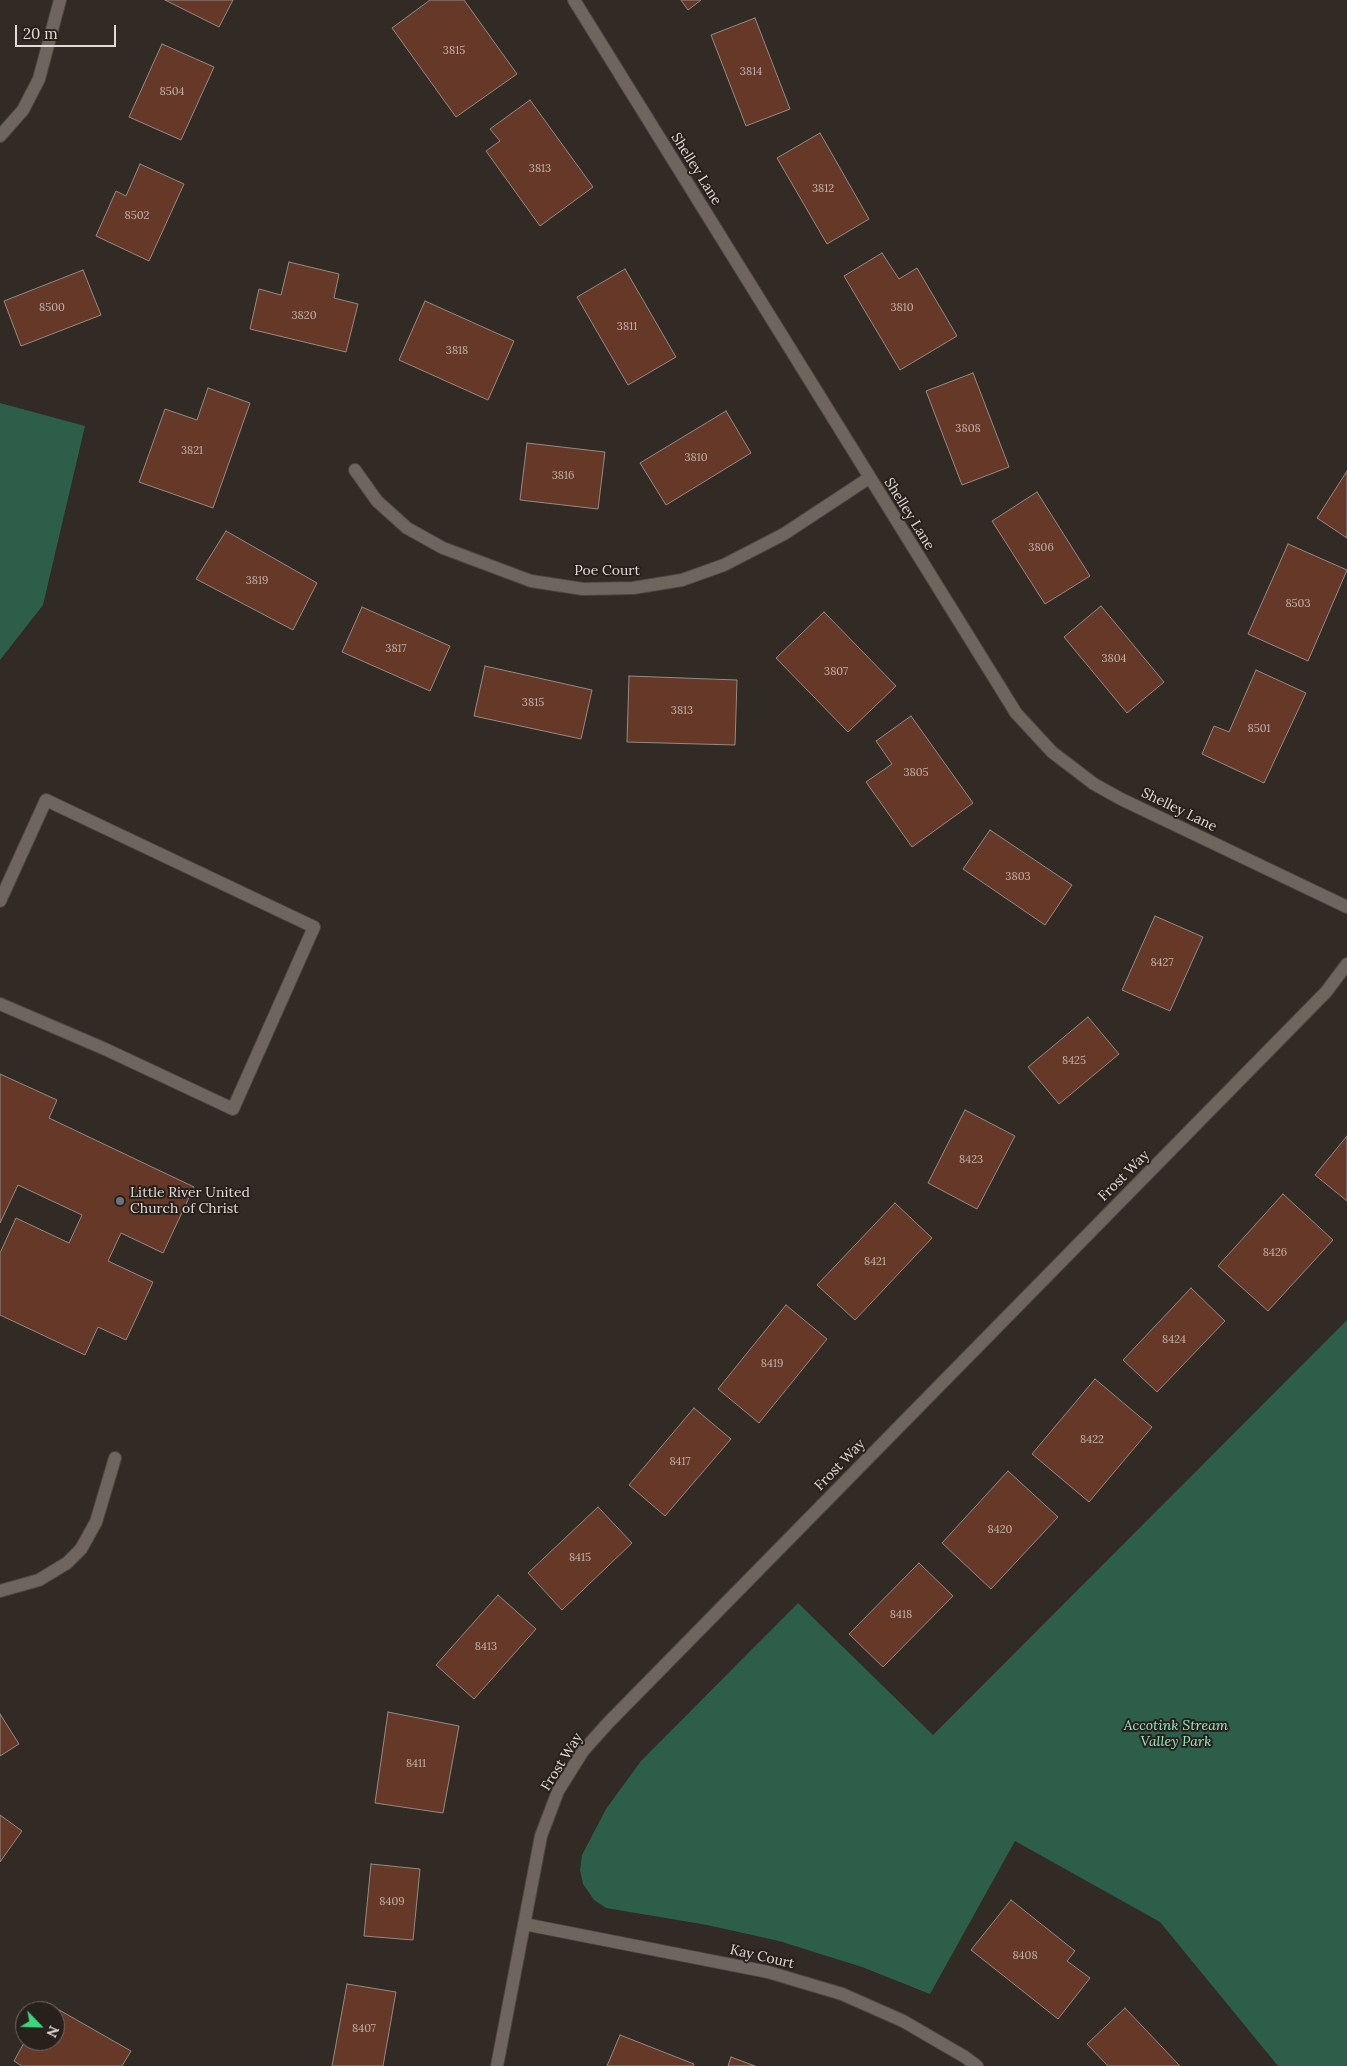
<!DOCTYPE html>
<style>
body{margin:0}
#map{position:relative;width:1347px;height:2066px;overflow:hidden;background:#322a24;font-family:Lora,serif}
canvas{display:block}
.north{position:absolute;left:15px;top:2001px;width:50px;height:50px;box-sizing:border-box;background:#28201b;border:1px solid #726b66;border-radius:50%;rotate:114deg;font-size:14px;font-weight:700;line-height:20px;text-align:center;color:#e1dbd7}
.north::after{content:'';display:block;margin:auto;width:18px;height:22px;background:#3bd77f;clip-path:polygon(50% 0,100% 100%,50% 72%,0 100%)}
.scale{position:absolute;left:15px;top:25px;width:101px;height:22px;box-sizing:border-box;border:2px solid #e1dbd7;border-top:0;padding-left:6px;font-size:15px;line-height:18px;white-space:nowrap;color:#e1dbd7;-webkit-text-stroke:4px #28201b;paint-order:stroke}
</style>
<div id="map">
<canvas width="1347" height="2066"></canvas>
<div class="north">N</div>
<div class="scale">20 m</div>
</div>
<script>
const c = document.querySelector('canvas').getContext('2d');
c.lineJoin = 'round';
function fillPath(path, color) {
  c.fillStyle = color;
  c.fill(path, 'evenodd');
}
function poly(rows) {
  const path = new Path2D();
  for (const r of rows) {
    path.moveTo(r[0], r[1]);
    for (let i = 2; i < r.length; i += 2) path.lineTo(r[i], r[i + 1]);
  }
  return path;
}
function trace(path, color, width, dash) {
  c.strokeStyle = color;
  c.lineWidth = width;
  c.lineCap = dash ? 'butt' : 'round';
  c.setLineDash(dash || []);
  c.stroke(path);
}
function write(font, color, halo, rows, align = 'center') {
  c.font = font + ' Lora,serif';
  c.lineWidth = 4;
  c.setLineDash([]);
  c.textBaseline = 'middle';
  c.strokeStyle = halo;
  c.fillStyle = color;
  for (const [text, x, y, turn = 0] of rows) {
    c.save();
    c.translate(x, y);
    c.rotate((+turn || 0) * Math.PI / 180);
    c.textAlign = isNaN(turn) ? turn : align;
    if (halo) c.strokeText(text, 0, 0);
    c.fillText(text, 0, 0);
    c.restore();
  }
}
fillPath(poly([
 [0,403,85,426,43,605,0,660],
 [1347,1320,1347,2066,1278,2066,1160,1922,1015,1841,930,1994,862,1967,779,1941,707,1925,606,1908,594,1900,583,1884,580,1870,582,1855,606,1809,641,1761,798,1603,933,1735]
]), '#2c5e49');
const building = poly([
 [165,0,233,0,219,27,165,0],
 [430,0,464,0,517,74,456,117,392,28,430,0],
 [681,0,701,0,688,10,681,0],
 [755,18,790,109,746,126,711,35,755,18],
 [162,44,214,67,181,140,129,117,162,44],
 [530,100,593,187,540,226,486,151,500,141,490,129,530,100],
 [820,133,869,219,827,244,777,158,820,133],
 [140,164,184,184,149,261,96,236,116,191,126,196,140,164],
 [882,253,899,279,917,268,957,336,900,370,844,276,882,253],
 [289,262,339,274,334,298,358,304,346,352,250,329,259,289,281,295,289,262],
 [625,269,676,357,628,385,577,297,625,269],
 [83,270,101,315,21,346,4,301,83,270],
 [425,301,514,341,488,400,399,360,425,301],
 [973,373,1009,467,962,485,926,391,973,373],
 [208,388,250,403,213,508,139,482,165,409,197,420,208,388],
 [726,411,751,453,666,505,640,463,726,411],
 [527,443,605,452,598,509,520,500,527,443],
 [1347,471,1347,538,1317,518,1347,471],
 [1037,492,1090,576,1045,604,992,521,1037,492],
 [226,531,317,583,293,630,196,579,226,531],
 [1288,544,1347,570,1308,661,1248,634,1288,544],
 [1101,606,1164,682,1127,713,1064,637,1101,606],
 [362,607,450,646,430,691,342,652,362,607],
 [824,612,896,686,848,732,776,658,824,612],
 [485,666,592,690,581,739,474,716,485,666],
 [1256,670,1306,693,1264,783,1202,754,1214,726,1229,732,1256,670],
 [629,676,737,680,735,745,627,742,629,676],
 [911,716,973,803,912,847,866,782,892,764,876,741,911,716],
 [990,830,1072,885,1045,925,963,869,990,830],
 [1155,916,1203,937,1170,1011,1122,990,1155,916],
 [1088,1017,1119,1054,1059,1104,1028,1067,1088,1017],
 [0,1074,57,1100,49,1118,194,1187,163,1253,121,1233,108,1261,153,1282,126,1340,98,1327,85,1355,0,1315,0,1253,16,1218,69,1243,82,1215,18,1185,0,1223,0,1074],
 [965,1110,1015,1136,977,1209,928,1183,965,1110],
 [1347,1136,1347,1201,1315,1175,1347,1136],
 [1283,1194,1333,1240,1268,1311,1218,1266,1283,1194],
 [895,1203,932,1238,855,1320,817,1285,895,1203],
 [1191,1288,1225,1321,1157,1392,1123,1360,1191,1288],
 [786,1305,827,1339,759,1423,718,1389,786,1305],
 [1095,1379,1152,1427,1089,1502,1032,1454,1095,1379],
 [694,1408,731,1439,665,1516,629,1485,694,1408],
 [1008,1471,1058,1517,991,1589,942,1543,1008,1471],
 [598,1507,632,1543,562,1610,528,1573,598,1507],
 [919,1563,953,1596,883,1667,849,1634,919,1563],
 [498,1595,536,1629,474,1699,436,1665,498,1595],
 [388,1712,459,1726,443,1813,375,1803,388,1712],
 [0,1714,19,1744,0,1756,0,1714],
 [0,1815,22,1831,0,1862,0,1815],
 [371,1864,420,1869,413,1940,364,1936,371,1864],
 [1011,1900,1075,1951,1067,1961,1090,1978,1058,2019,971,1950,1011,1900],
 [347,1984,396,1992,383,2066,332,2066,347,1984],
 [47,2003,131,2051,122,2066,22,2066,14,2061,25,2041,55,2041,55,2011,42,2011,47,2003],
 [1125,2008,1180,2066,1108,2066,1087,2044,1125,2008],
 [620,2035,694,2064,693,2066,607,2066,620,2035],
 [731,2057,755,2066,728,2066,731,2057]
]);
fillPath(building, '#653827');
trace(building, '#968a85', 1);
const lane = poly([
 [0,901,46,800,314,927,233,1109,105,1049,0,1004],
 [0,1591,39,1580,67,1563,81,1549,96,1522,115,1458]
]);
const street = poly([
 [574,0,1016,713,1052,752,1094,784,1121,799,1347,907],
 [0,136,23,110,39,79,60,0],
 [355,470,377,501,407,528,443,548,531,581,583,589,633,588,682,580,724,565,784,534,869,478],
 [524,1924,768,1972,842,1994,903,2021,965,2057,977,2066],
 [497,2066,541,1836,558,1791,583,1751,608,1723,1326,992,1347,964]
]);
trace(lane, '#4e4642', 14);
trace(street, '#4e4642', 14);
trace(lane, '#6f655f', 12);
trace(street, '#6f655f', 12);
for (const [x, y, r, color] of [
 [120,1201,5,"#6b7280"]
]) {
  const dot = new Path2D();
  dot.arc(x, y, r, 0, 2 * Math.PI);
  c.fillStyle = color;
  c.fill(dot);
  trace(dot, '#28201b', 2);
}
write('11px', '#c2b2ab', null, [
 ["3815",454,51],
 ["3814",751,72],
 ["8504",172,92],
 ["3813",540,169],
 ["3812",823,189],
 ["8502",137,216],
 ["8500",52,308],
 ["3810",902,308],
 ["3820",304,316],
 ["3811",627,327],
 ["3818",457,351],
 ["3808",968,429],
 ["3821",192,451],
 ["3810",696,458],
 ["3816",563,476],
 ["3806",1041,548],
 ["3819",257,581],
 ["8503",1298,604],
 ["3817",396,649],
 ["3804",1114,659],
 ["3807",836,672],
 ["3815",533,703],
 ["3813",682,711],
 ["8501",1259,729],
 ["3805",916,773],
 ["3803",1018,877],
 ["8427",1162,963],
 ["8425",1074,1061],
 ["8423",971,1160],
 ["8426",1275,1253],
 ["8421",875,1262],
 ["8424",1174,1340],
 ["8419",772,1364],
 ["8422",1092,1440],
 ["8417",680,1462],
 ["8420",1000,1530],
 ["8415",580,1558],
 ["8418",901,1615],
 ["8413",486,1647],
 ["8411",416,1764],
 ["8409",392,1902],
 ["8408",1025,1956],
 ["8407",364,2029]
]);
write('14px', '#e1dbd7', '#28201b', [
 ["Shelley Lane",696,169,58],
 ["Shelley Lane",909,514,58],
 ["Poe Court",607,571],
 ["Shelley Lane",1179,810,26],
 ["Frost Way",1124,1176,-45],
 ["Frost Way",840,1465,-46],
 ["Frost Way",562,1762,-58],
 ["Kay Court",762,1957,13]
]);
write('14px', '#e1dbd7', '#28201b', [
 ["Little River United",130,1193],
 ["Church of Christ",130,1209]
], 'left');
write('italic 14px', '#93eac3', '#28201b', [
 ["Accotink Stream",1176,1726],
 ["Valley Park",1176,1742]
]);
</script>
